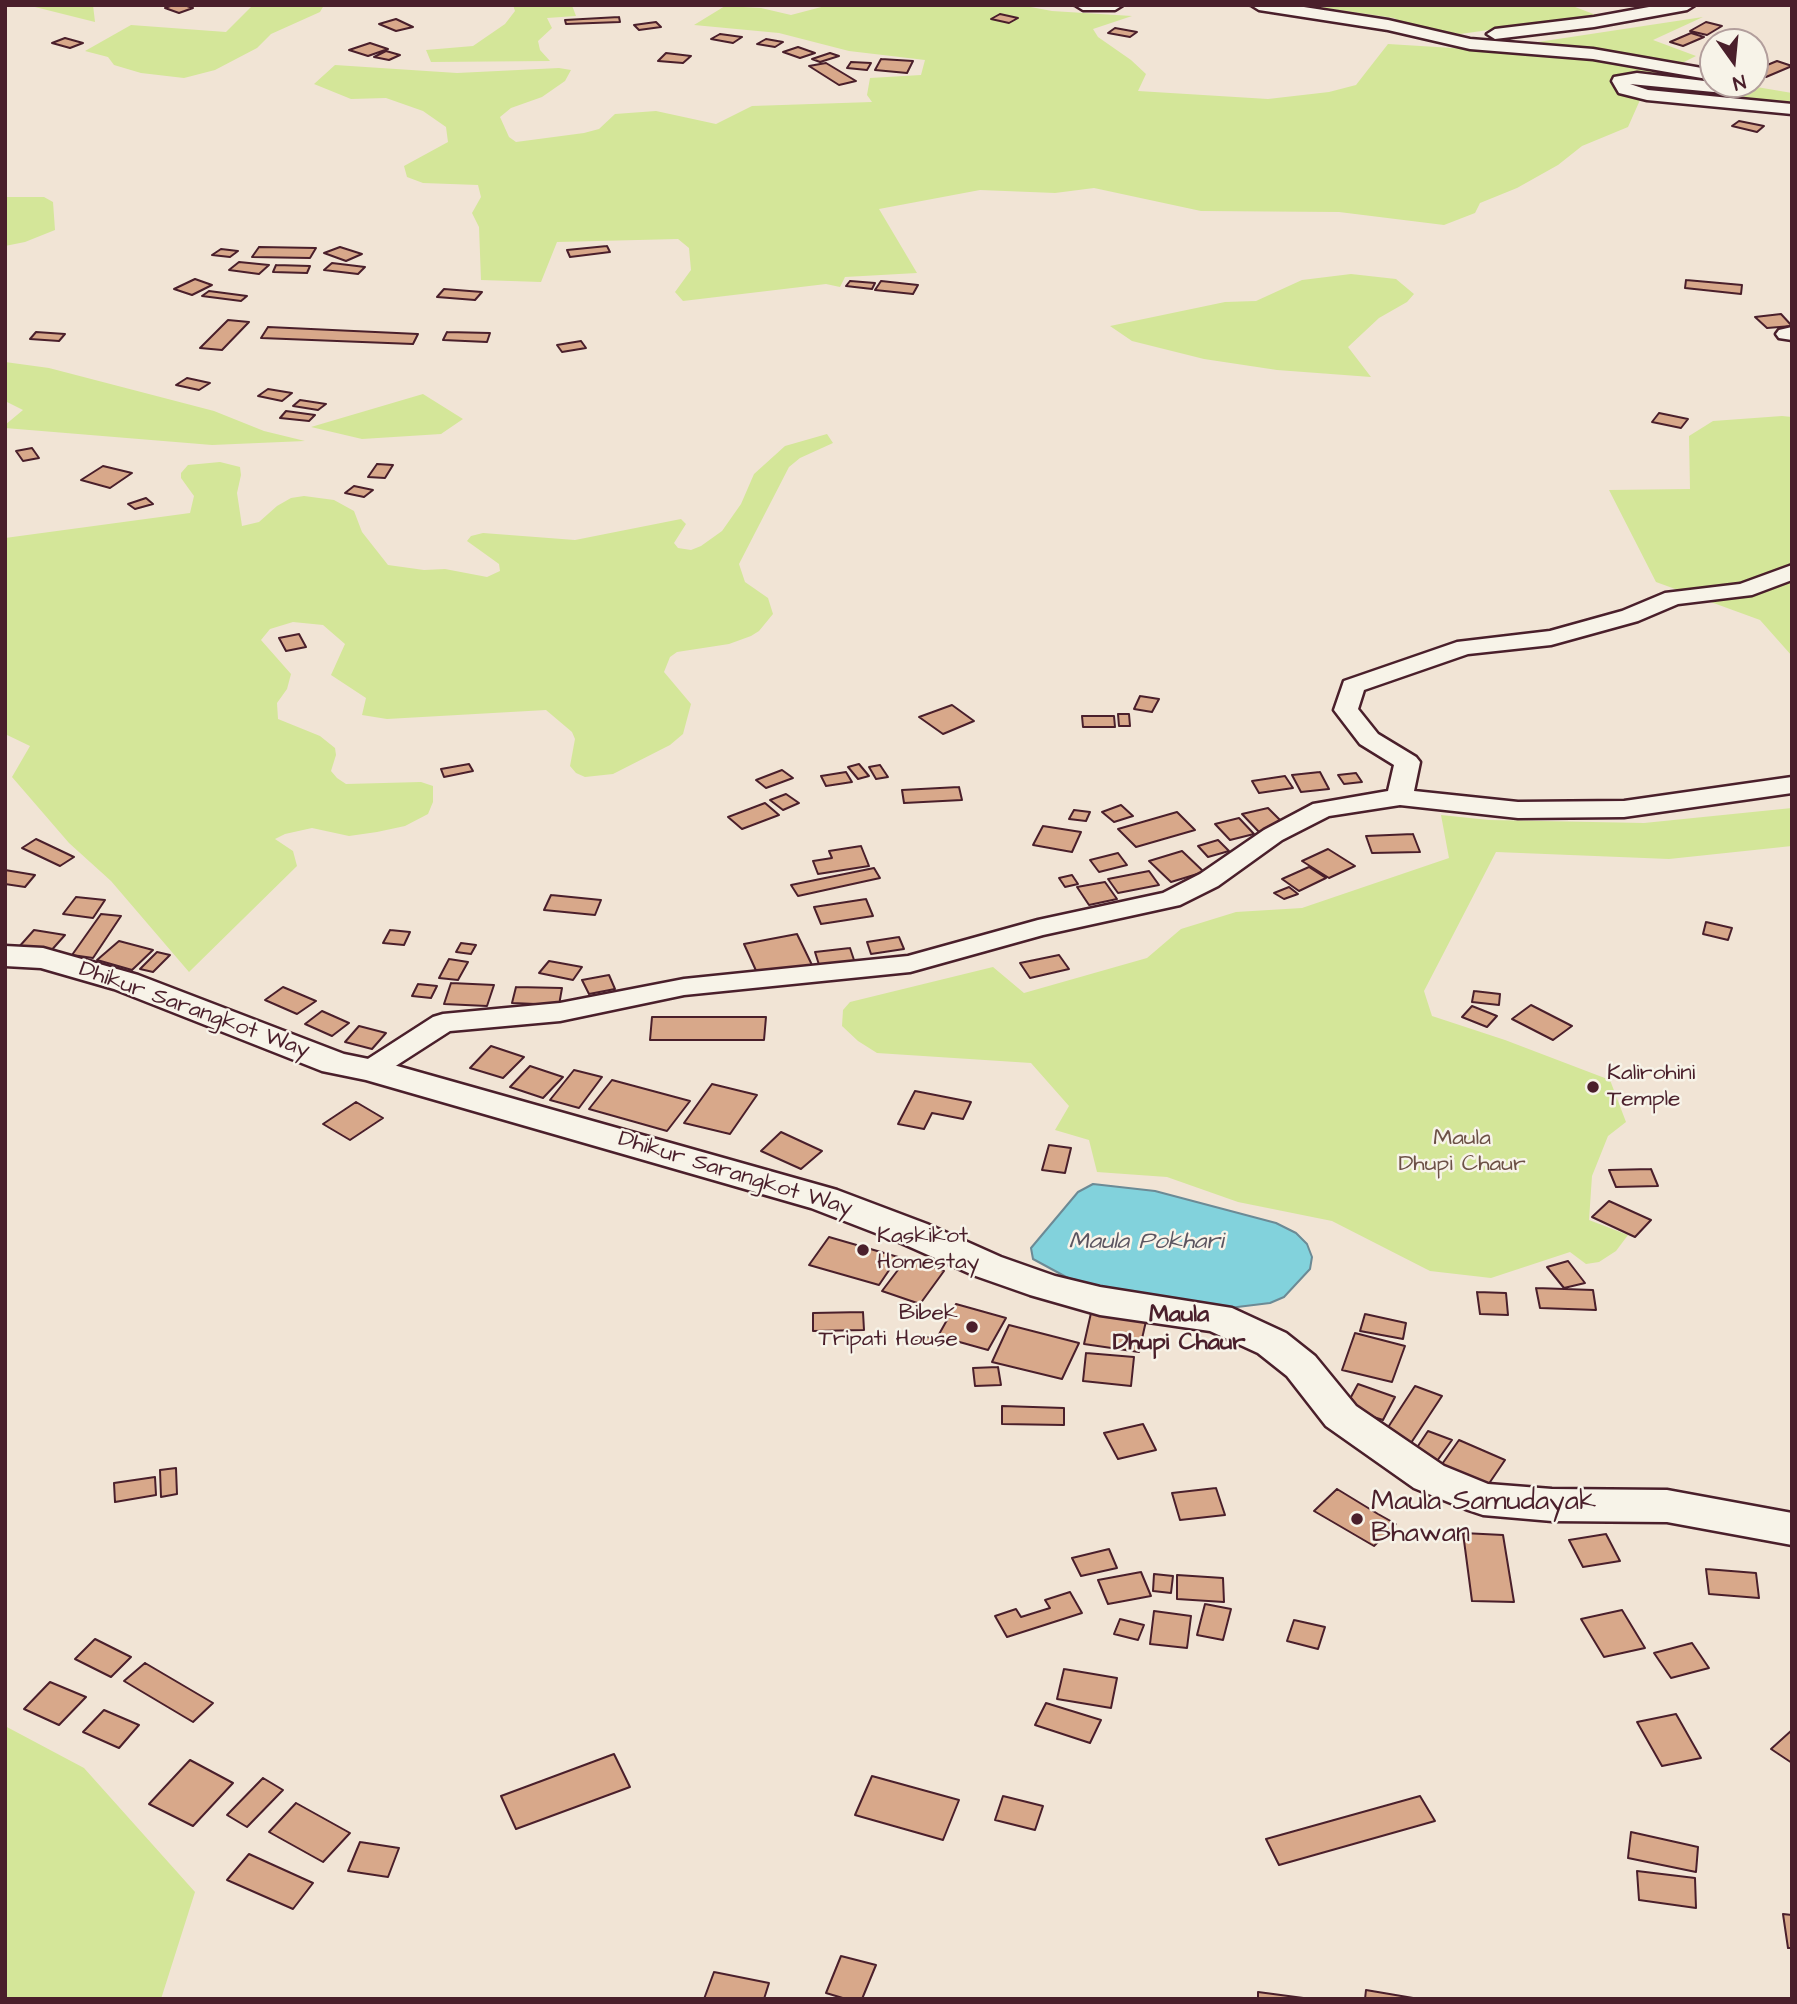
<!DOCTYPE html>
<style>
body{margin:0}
#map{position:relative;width:1797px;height:2004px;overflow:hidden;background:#f1e4d5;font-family:"Architects Daughter",sans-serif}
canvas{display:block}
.frame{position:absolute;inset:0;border:7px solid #4a1f2b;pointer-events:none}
.north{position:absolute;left:1699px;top:28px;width:70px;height:70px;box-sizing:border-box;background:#f7f3e8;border:2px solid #b29e9c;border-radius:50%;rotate:165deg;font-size:19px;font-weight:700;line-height:28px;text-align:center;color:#4a1f2b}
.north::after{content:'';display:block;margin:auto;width:24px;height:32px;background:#4a1f2b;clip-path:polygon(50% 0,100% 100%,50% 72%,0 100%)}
</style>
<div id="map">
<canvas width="1797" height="2004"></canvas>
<div class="frame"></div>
<div class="north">N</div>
</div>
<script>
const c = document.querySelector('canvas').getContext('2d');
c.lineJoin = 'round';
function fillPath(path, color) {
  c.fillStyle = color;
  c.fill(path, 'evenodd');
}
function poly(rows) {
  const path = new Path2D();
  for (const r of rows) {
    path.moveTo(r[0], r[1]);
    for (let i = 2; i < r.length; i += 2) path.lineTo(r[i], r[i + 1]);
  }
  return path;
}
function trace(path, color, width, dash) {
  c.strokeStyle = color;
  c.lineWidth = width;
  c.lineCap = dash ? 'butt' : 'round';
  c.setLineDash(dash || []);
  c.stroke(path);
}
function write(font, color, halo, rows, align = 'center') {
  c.font = font + ' "Architects Daughter",sans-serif';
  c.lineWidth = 5;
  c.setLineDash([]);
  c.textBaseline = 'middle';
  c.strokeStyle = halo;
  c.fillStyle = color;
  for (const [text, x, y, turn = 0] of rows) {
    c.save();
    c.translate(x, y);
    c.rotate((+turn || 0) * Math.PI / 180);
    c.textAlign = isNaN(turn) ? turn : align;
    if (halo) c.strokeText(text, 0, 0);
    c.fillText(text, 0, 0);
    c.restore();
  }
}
fillPath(poly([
 [5,5,93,5,95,22,35,7],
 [253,5,324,5,320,12,271,34,257,48,215,70,184,78,141,73,114,65,108,57,85,51,131,25,226,32],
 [513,5,571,5,573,8,576,16,547,18,552,28,538,41,540,50,550,61,431,62,426,50,473,46,505,24,515,11],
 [829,5,1020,5,1052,11,1132,16,1093,29,1098,37,1131,60,1146,74,1138,91,1268,99,1329,92,1356,85,1388,44,1584,56,1713,80,1713,84,1739,84,1792,93,1792,116,1640,100,1628,127,1582,146,1558,165,1517,188,1480,203,1475,213,1444,225,1339,212,1201,211,1094,188,1055,193,980,190,879,209,917,273,845,277,840,287,826,284,683,301,675,292,691,270,689,248,678,239,557,242,541,282,481,280,479,227,472,213,481,197,478,185,423,183,407,177,404,166,448,142,446,127,423,111,386,98,351,99,314,84,335,65,457,73,559,68,571,70,565,81,542,97,511,108,500,117,509,137,516,142,584,133,599,129,615,114,656,111,716,124,752,106,872,102,867,95,870,78,921,75,925,60,849,51,779,33,694,25,725,6,761,8,791,15],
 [1305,5,1570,5,1596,15,1460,34,1408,26,1394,18],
 [1703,17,1653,40,1696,56,1682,63,1658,63,1538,42],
 [5,197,44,197,53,202,55,230,25,242,5,246],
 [1351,274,1396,279,1414,294,1407,302,1379,318,1348,347,1371,377,1277,370,1204,359,1132,341,1110,326,1225,302,1256,301,1302,280],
 [5,362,49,368,214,411,264,431,305,441,212,445,5,428,5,425,23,410,5,401],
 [423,394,463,419,441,434,362,439,311,427],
 [1782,416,1792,417,1792,656,1760,620,1656,582,1609,490,1690,489,1689,436,1713,421],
 [827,434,833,443,800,458,789,467,739,564,745,582,768,598,773,614,759,631,751,636,729,644,677,652,670,657,664,672,691,704,683,734,670,745,613,774,585,777,576,773,570,766,575,739,572,732,546,710,387,719,362,715,366,698,331,675,345,644,323,625,293,622,270,629,261,640,291,674,287,689,277,703,278,719,320,736,335,748,336,755,331,771,337,778,346,784,421,782,433,786,433,802,428,814,405,826,377,832,349,836,312,828,285,834,275,839,293,851,297,866,189,972,111,881,69,843,12,777,30,746,5,734,5,538,190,513,194,496,181,478,181,473,188,465,220,462,240,467,241,475,237,493,242,526,259,522,277,506,291,498,304,496,334,500,354,511,362,532,388,565,424,570,445,569,487,577,500,571,499,564,467,541,471,536,483,533,575,540,681,519,686,524,674,543,678,548,691,550,701,546,722,531,741,504,754,474,785,446],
 [1792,808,1792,846,1669,859,1496,852,1424,991,1432,1016,1505,1040,1610,1080,1626,1122,1608,1136,1592,1176,1589,1220,1628,1235,1616,1251,1599,1262,1586,1264,1570,1252,1491,1278,1430,1271,1332,1221,1238,1202,1167,1177,1097,1172,1089,1140,1055,1130,1069,1106,1031,1063,877,1053,858,1041,842,1026,843,1010,850,1002,993,967,1024,993,1147,958,1181,929,1236,912,1302,908,1449,858,1441,815,1489,820,1644,823],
 [5,1726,84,1768,195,1892,161,1999,5,1999]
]), '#d4e699');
const water = poly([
 [1093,1184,1155,1191,1276,1223,1296,1233,1307,1244,1312,1257,1310,1269,1284,1297,1270,1303,1229,1308,1118,1292,1068,1278,1033,1259,1031,1248,1078,1192,1093,1184]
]);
fillPath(water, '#82d2dc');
trace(water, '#6c8a95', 2);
const building = poly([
 [173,5,184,5,193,8,179,13,165,8,173,5],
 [1000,14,1018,18,1009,23,991,19,1000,14],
 [619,17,620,22,566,24,565,20,619,17],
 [396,19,413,27,396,31,379,24,396,19],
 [656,22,661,27,639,30,634,25,656,22],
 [1706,22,1722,26,1707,35,1690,31,1706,22],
 [1115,28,1137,32,1130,37,1108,33,1115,28],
 [1691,33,1704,37,1683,46,1670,42,1691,33],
 [720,34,742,37,733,43,711,39,720,34],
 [65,38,83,43,70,48,52,43,65,38],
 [766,39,783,42,775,47,757,44,766,39],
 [370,43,388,49,368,56,349,50,370,43],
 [798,47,815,53,800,58,783,52,798,47],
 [386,51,400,55,389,60,374,57,386,51],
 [666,53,691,56,683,63,658,61,666,53],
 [830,53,839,56,820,62,812,59,830,53],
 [881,59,913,61,907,73,875,70,881,59],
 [1777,61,1792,66,1766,77,1755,73,1755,70,1777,61],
 [851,62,871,63,867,70,847,68,851,62],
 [826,63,856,81,839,85,809,66,826,63],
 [1739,121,1764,126,1757,132,1732,126,1739,121],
 [607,246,610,252,570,257,567,250,607,246],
 [259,247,316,248,310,258,252,257,259,247],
 [340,247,362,254,346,261,324,253,340,247],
 [221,249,238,251,230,257,212,255,221,249],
 [239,262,269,265,259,274,229,270,239,262],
 [332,263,365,267,358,274,324,270,332,263],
 [276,265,310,266,307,273,273,272,276,265],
 [195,279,212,285,192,295,174,289,195,279],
 [1686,280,1742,285,1741,294,1685,288,1686,280],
 [850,281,875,283,872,289,846,286,850,281],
 [881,281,918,285,913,294,875,290,881,281],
 [444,289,482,292,475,300,437,297,444,289],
 [209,291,247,296,241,301,202,296,209,291],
 [1781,314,1792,326,1767,328,1755,317,1781,314],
 [228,320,249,322,222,350,200,348,228,320],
 [268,327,418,334,413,344,261,338,268,327],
 [36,332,65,334,59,341,30,339,36,332],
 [447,332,490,333,487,342,443,340,447,332],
 [581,341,586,348,562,352,557,345,581,341],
 [187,378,210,383,199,390,176,385,187,378],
 [268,389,292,393,282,401,258,396,268,389],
 [300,400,326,404,318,410,293,406,300,400],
 [286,411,315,415,309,421,280,418,286,411],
 [1659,413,1688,419,1681,428,1652,422,1659,413],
 [32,448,39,458,23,461,16,451,32,448],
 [377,464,393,465,385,478,368,477,377,464],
 [103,466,132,473,110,488,81,480,103,466],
 [354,486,373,490,364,497,345,493,354,486],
 [146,498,153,504,135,509,128,504,146,498],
 [299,634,306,647,286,651,279,638,299,634],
 [1140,696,1159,699,1152,712,1134,709,1140,696],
 [952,705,974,721,943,734,919,717,952,705],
 [1118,714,1129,714,1130,726,1119,726,1118,714],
 [1082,716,1114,716,1115,727,1083,727,1082,716],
 [469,764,473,771,444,777,441,769,469,764],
 [859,764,869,776,858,779,848,767,859,764],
 [880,765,888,777,876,779,869,767,880,765],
 [782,770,793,778,766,788,756,780,782,770],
 [846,772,852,782,826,786,821,776,846,772],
 [1320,772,1329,789,1301,792,1292,775,1320,772],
 [1356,773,1362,782,1344,784,1338,775,1356,773],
 [1285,776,1293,788,1259,793,1252,781,1285,776],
 [959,787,962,800,904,803,902,790,959,787],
 [786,794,799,803,783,810,770,800,786,794],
 [765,803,779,815,742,829,728,817,765,803],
 [1121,805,1133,816,1114,822,1102,812,1121,805],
 [1268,808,1285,825,1259,832,1242,814,1268,808],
 [1074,810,1090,812,1086,821,1069,819,1074,810],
 [1177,812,1195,830,1136,847,1118,829,1177,812],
 [1239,818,1254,834,1230,840,1215,824,1239,818],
 [1043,826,1081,832,1072,852,1033,845,1043,826],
 [1413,834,1420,852,1372,853,1366,836,1413,834],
 [36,839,74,857,60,866,22,848,36,839],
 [1218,840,1229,851,1208,857,1198,846,1218,840],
 [861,846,869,866,818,874,813,861,832,858,829,851,861,846],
 [1328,849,1355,866,1329,878,1302,861,1328,849],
 [1182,851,1204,872,1171,882,1149,861,1182,851],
 [1118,853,1127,865,1099,872,1090,860,1118,853],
 [1309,867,1326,878,1299,891,1282,879,1309,867],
 [874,868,880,878,798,896,791,885,874,868],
 [5,870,35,875,25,887,5,884,5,870],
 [1149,871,1159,885,1118,893,1108,879,1149,871],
 [1072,875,1078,884,1065,887,1059,878,1072,875],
 [1105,882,1117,899,1089,905,1077,887,1105,882],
 [1289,887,1298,894,1284,899,1274,893,1289,887],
 [551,895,601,900,595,915,544,910,551,895],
 [76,897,105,900,93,918,63,914,76,897],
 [866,899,873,916,821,924,814,907,866,899],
 [101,914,121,916,93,958,72,955,101,914],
 [1706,922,1732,928,1728,940,1703,934,1706,922],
 [34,930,65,935,49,953,18,948,34,930],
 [390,930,410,932,404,945,383,943,390,930],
 [797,934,812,965,758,975,744,944,797,934],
 [899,937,904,949,871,954,867,942,899,937],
 [119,941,153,950,132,970,97,960,119,941],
 [461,943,476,945,471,954,456,952,461,943],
 [850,948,855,963,820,968,815,952,850,948],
 [157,952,170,955,153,972,140,969,157,952],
 [1059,955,1069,969,1030,978,1020,963,1059,955],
 [449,959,468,962,458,980,439,978,449,959],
 [549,961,582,967,573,980,539,973,549,961],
 [609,975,615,989,589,994,582,980,609,975],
 [451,983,494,985,487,1006,444,1004,451,983],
 [418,984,437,986,431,998,412,996,418,984],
 [283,987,316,1001,297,1014,265,1000,283,987],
 [516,987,562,988,559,1005,512,1003,516,987],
 [1474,991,1500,994,1499,1005,1472,1002,1474,991],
 [1531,1005,1572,1026,1553,1040,1512,1019,1531,1005],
 [1472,1006,1497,1016,1487,1027,1462,1017,1472,1006],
 [322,1011,349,1023,332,1036,305,1024,322,1011],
 [652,1017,766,1017,764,1040,650,1040,652,1017],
 [359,1026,386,1033,372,1049,345,1042,359,1026],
 [491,1046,524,1057,503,1078,470,1068,491,1046],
 [530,1066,563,1077,543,1098,510,1087,530,1066],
 [574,1070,602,1077,579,1108,550,1100,574,1070],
 [612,1080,690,1101,667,1131,589,1109,612,1080],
 [712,1084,757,1095,730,1134,684,1123,712,1084],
 [915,1091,971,1102,963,1119,932,1113,924,1129,898,1124,915,1091],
 [356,1102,383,1118,350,1140,323,1124,356,1102],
 [781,1132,822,1151,801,1169,761,1151,781,1132],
 [1049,1145,1071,1148,1065,1173,1042,1170,1049,1145],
 [1651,1169,1658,1186,1616,1187,1609,1170,1651,1169],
 [1609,1201,1651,1220,1635,1237,1592,1217,1609,1201],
 [829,1237,898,1257,879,1285,809,1265,829,1237],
 [907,1258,944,1271,920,1304,882,1291,907,1258],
 [1568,1261,1585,1283,1564,1288,1547,1267,1568,1261],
 [1536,1288,1593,1290,1596,1310,1540,1308,1536,1288],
 [1477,1292,1506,1293,1508,1315,1480,1314,1477,1292],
 [956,1304,1006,1318,988,1350,938,1336,956,1304],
 [863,1312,864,1330,813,1331,813,1313,863,1312],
 [1091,1313,1146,1321,1139,1352,1084,1344,1091,1313],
 [1365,1314,1406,1323,1403,1339,1360,1331,1365,1314],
 [1009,1325,1079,1343,1062,1379,992,1362,1009,1325],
 [1355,1333,1405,1346,1392,1382,1342,1370,1355,1333],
 [914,1335,939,1339,937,1345,912,1340,914,1335],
 [1086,1353,1134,1357,1131,1386,1083,1381,1086,1353],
 [998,1367,1001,1385,975,1386,973,1368,998,1367],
 [1358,1384,1395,1397,1383,1420,1345,1408,1358,1384],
 [1415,1386,1442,1396,1407,1449,1381,1438,1415,1386],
 [1002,1406,1064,1408,1064,1425,1002,1424,1002,1406],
 [1143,1424,1156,1450,1118,1459,1104,1433,1143,1424],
 [1428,1431,1452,1440,1437,1461,1414,1452,1428,1431],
 [1459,1440,1505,1460,1486,1488,1440,1467,1459,1440],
 [176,1468,177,1494,161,1497,160,1470,176,1468],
 [155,1477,156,1495,115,1502,114,1483,155,1477],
 [1216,1488,1225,1515,1180,1520,1172,1493,1216,1488],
 [1337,1489,1378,1514,1396,1524,1374,1546,1314,1511,1337,1489],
 [1463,1533,1503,1535,1514,1602,1472,1601,1463,1533],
 [1606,1534,1620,1561,1583,1567,1569,1540,1606,1534],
 [1109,1549,1117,1568,1081,1576,1072,1558,1109,1549],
 [1706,1569,1756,1573,1759,1598,1709,1594,1706,1569],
 [1141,1572,1151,1596,1108,1604,1098,1580,1141,1572],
 [1154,1574,1173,1576,1171,1593,1153,1591,1154,1574],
 [1177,1575,1223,1578,1224,1602,1177,1599,1177,1575],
 [1070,1592,1082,1613,1007,1637,995,1616,1016,1609,1021,1617,1050,1608,1045,1600,1070,1592],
 [1205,1604,1231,1609,1223,1640,1197,1635,1205,1604],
 [1622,1610,1645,1648,1604,1657,1581,1619,1622,1610],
 [1154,1611,1191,1616,1187,1648,1150,1644,1154,1611],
 [1120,1619,1144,1625,1138,1640,1114,1634,1120,1619],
 [1294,1620,1325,1627,1318,1649,1287,1641,1294,1620],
 [95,1639,131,1657,111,1677,75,1659,95,1639],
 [1692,1643,1709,1668,1671,1678,1654,1653,1692,1643],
 [145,1663,213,1703,193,1722,124,1681,145,1663],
 [1064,1669,1117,1678,1111,1708,1057,1699,1064,1669],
 [50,1682,86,1697,59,1725,24,1709,50,1682],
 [1046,1703,1101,1720,1090,1743,1035,1725,1046,1703],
 [104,1710,139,1725,119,1748,83,1732,104,1710],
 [1676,1714,1701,1758,1662,1766,1637,1722,1676,1714],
 [1792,1730,1792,1763,1771,1749,1792,1730],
 [614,1754,630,1787,516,1829,501,1796,614,1754],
 [190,1760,233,1783,193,1826,149,1804,190,1760],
 [872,1776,959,1800,943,1840,855,1815,872,1776],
 [263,1778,283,1790,247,1827,227,1815,263,1778],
 [1003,1796,1043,1806,1035,1830,995,1820,1003,1796],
 [1420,1796,1435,1821,1279,1865,1266,1839,1420,1796],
 [296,1803,350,1833,323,1862,269,1832,296,1803],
 [1631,1832,1698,1847,1696,1872,1628,1858,1631,1832],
 [360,1842,399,1848,388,1877,348,1871,360,1842],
 [249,1854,313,1883,293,1909,227,1880,249,1854],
 [1637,1871,1695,1878,1696,1908,1639,1900,1637,1871],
 [1783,1914,1792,1915,1792,1948,1788,1948,1783,1914],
 [841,1956,876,1965,862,1999,846,1999,826,1993,841,1956],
 [714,1972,769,1983,764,1999,704,1999,714,1972],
 [1366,1990,1419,1999,1365,1999,1366,1990],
 [1258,1992,1311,1999,1258,1999,1258,1992]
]);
fillPath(building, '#d8a88a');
trace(building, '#4a1f2b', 2);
const minor = poly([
 [1075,5,1123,5,1115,10,1083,10,1075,5],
 [1251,5,1291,5,1388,20,1470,39,1593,49,1713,70,1713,80,1593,59,1470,49,1388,30,1259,10,1251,5],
 [1660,5,1695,5,1687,10,1594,27,1495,39,1487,34,1495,29,1594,17,1660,5],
 [1637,73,1713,82,1713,84,1745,84,1743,88,1724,93,1630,84,1648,90,1792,104,1792,114,1647,100,1619,93,1612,81,1614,77,1637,73],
 [1792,327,1792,340,1779,338,1776,334,1779,330,1792,327],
 [1792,565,1792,580,1752,595,1678,604,1638,621,1551,645,1468,654,1364,690,1358,709,1378,734,1416,757,1420,762,1414,791,1518,802,1624,801,1792,777,1792,793,1624,817,1518,818,1400,805,1329,816,1282,840,1218,886,1180,905,1043,935,910,972,684,995,560,1021,450,1031,380,1076,370,1079,360,1076,356,1070,360,1064,433,1017,443,1014,560,1003,684,979,908,956,1038,920,1163,893,1200,874,1264,830,1313,804,1388,791,1394,765,1360,744,1334,710,1344,681,1457,642,1550,631,1622,611,1665,593,1740,584,1792,565]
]);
const tertiary = poly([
 [5,946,43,948,138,975,344,1054,383,1062,837,1190,927,1224,1001,1257,1055,1276,1100,1287,1232,1308,1286,1333,1315,1356,1356,1406,1444,1466,1488,1484,1552,1489,1667,1490,1792,1513,1792,1545,1667,1522,1552,1521,1483,1515,1468,1510,1414,1488,1326,1426,1287,1376,1258,1353,1210,1331,1100,1315,1030,1295,973,1275,899,1242,811,1208,366,1080,322,1071,114,989,41,968,5,966,5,946]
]);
trace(minor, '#4a1f2b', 5);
trace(tertiary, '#4a1f2b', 5);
fillPath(minor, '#f7f3e8');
fillPath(tertiary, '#f7f3e8');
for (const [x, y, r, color] of [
 [1593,1087,7,"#4a1f2b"],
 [863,1250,7,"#4a1f2b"],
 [972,1327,7,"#4a1f2b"],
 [1357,1519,7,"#4a1f2b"]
]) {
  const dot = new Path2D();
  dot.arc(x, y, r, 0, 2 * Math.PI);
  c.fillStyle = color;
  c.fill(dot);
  trace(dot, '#f7f3e8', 2.5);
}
write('23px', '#4a1f2b', '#f7f3e8', [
 ["Dhikur Sarangkot Way",194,1011,20],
 ["Dhikur Sarangkot Way",735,1175,17]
]);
write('23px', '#4a1f2b', '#f7f3e8', [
 ["Kalirohini",1607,1074],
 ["Temple",1607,1100],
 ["Kaskikot",877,1237],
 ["Homestay",877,1263],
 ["Bibek",958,1314,"right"],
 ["Tripati House",958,1340,"right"]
], 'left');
write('23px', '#6c5146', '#f7f3e8', [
 ["Maula",1462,1139],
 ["Dhupi Chaur",1462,1165]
]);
write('italic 24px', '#5b5560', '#f7f3e8', [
 ["Maula Pokhari",1146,1243]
]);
write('bold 24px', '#4a1f2b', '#f7f3e8', [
 ["Maula",1179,1316],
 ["Dhupi Chaur",1179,1344]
]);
write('28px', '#4a1f2b', '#f7f3e8', [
 ["Maula Samudayak",1371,1503],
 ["Bhawan",1371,1535]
], 'left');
</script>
